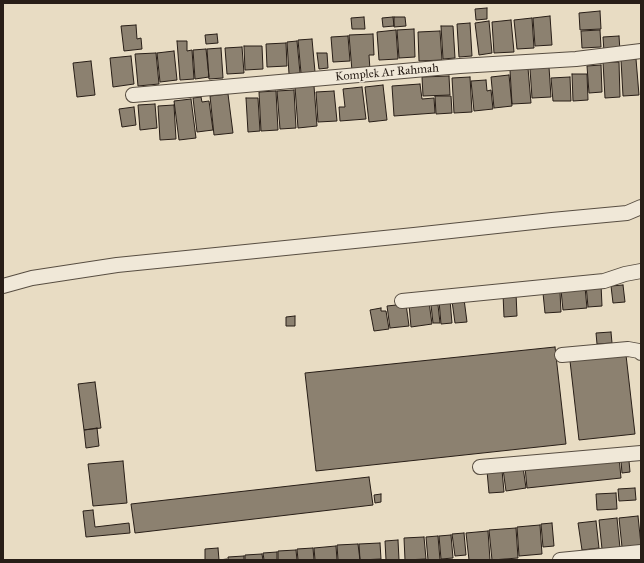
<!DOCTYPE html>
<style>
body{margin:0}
#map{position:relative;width:644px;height:563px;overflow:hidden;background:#e8dcc3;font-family:"IM FELL Great Primer",serif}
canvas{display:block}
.frame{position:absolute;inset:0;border:4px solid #281e17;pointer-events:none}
</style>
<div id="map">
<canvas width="644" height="563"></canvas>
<div class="frame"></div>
</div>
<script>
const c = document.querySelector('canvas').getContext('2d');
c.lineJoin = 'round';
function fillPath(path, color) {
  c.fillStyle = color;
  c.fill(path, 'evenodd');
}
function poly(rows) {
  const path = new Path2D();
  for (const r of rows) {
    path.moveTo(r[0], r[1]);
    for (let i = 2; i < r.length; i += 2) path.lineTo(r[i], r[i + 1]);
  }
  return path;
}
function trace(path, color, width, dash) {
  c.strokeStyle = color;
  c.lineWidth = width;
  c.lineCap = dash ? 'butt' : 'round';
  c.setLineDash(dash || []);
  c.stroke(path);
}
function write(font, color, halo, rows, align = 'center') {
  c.font = font + ' "IM FELL Great Primer",serif';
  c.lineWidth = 3;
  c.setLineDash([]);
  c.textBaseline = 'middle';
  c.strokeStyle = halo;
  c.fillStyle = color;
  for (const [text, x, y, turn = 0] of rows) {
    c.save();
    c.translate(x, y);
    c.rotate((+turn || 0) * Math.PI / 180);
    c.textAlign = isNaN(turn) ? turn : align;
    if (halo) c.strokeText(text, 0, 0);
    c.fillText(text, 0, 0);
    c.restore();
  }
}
const building = poly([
 [487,8,487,19,476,20,475,9,487,8],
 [600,11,601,29,580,30,579,13,600,11],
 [550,16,552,45,535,46,533,18,550,16],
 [364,17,365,29,352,29,351,18,364,17],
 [393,17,394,26,383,27,382,18,393,17],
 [394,17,405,17,406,26,394,27,394,17],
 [532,18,534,48,517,49,514,20,532,18],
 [511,20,514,52,494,53,492,22,511,20],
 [489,21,492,53,479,55,475,23,489,21],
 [470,23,472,56,459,57,457,24,470,23],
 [136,25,137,39,141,38,142,49,124,51,121,26,136,25],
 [441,26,453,26,455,58,443,59,441,26],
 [414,29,415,57,399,58,397,30,414,29],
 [396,30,398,59,379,60,377,32,396,30],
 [600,30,601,47,582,48,581,31,600,30],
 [440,31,442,60,419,61,418,32,440,31],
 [217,34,218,43,206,44,205,35,217,34],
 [373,34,374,55,369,55,370,70,352,71,349,35,373,34],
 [348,36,350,61,333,62,331,37,348,36],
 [619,36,620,51,604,52,603,37,619,36],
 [312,39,315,72,301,73,298,40,312,39],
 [177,41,187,41,187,51,192,50,194,79,180,80,177,41],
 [297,41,300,73,289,74,287,42,297,41],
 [286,43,287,66,267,67,266,44,286,43],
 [244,46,262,46,263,69,245,70,244,46],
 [242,47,244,73,227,74,225,48,242,47],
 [221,48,223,78,209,79,207,49,221,48],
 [206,49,209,77,195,79,193,50,206,49],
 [174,51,177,80,160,82,157,53,174,51],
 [156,53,159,84,138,86,135,54,156,53],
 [317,53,327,53,328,68,319,69,317,53],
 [131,56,134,84,113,87,110,58,131,56],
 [636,59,639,95,623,96,621,60,636,59],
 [91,61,95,95,77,97,73,63,91,61],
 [603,62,619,62,620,97,605,98,603,62],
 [601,65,602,92,589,93,587,66,601,65],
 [549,67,551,97,532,98,530,69,549,67],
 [528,68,531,103,512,104,510,70,528,68],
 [572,74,587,74,588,100,573,101,572,74],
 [509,75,512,106,494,108,491,77,509,75],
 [449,76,450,95,423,96,422,77,449,76],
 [470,77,472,112,454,113,452,78,470,77],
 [570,77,571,101,553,101,551,78,570,77],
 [486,80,487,91,491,90,493,109,474,111,471,81,486,80],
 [420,84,422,99,434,98,435,113,394,116,392,86,420,84],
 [383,85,387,120,369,122,365,87,383,85],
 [314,86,317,126,298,128,295,87,314,86],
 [362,87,366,119,340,121,339,107,345,107,343,89,362,87],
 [294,90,296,128,280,129,277,91,294,90],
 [276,91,278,130,261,131,259,92,276,91],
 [334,91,337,121,318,122,316,92,334,91],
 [228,94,233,133,214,135,210,96,228,94],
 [435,96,451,96,452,113,436,114,435,96],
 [201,97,202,102,209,101,213,130,197,132,193,98,201,97],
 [246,98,258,98,260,131,248,132,246,98],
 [191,99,196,138,179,140,174,101,191,99],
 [155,104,157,128,140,130,138,105,155,104],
 [174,105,176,139,160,140,158,106,174,105],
 [134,107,136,125,122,127,119,109,134,107],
 [601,284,602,306,588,307,586,285,601,284],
 [623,285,625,302,613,303,611,286,623,285],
 [585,287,587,308,563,310,561,290,585,287],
 [560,292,561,312,545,313,543,293,560,292],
 [516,293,517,316,504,317,503,294,516,293],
 [464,299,467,322,455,323,452,301,464,299],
 [450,300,452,323,441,324,439,301,450,300],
 [429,302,432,324,411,327,409,304,429,302],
 [406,304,409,326,390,328,387,306,406,304],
 [431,305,438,305,440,323,433,323,431,305],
 [381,308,381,311,386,311,389,329,374,331,370,310,381,308],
 [295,316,295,326,286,326,286,317,295,316],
 [611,332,612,343,597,344,596,333,611,332],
 [555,347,566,444,316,471,305,373,555,347],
 [626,355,635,434,579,440,570,361,626,355],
 [95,382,101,428,84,430,78,384,95,382],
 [97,428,99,446,86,448,84,430,97,428],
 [619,457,621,478,527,488,525,467,619,457],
 [123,461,127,503,93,506,88,464,123,461],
 [621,461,629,461,630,472,622,473,621,461],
 [523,467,526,488,506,491,503,469,523,467],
 [502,470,504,492,489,493,487,471,502,470],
 [369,477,373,505,135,533,131,504,369,477],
 [635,488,636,500,619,501,618,489,635,488],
 [616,493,617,509,597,510,596,494,616,493],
 [381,494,381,502,375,503,374,495,381,494],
 [93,510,95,527,129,523,130,533,86,537,83,511,93,510],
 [638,516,641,545,622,547,619,518,638,516],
 [617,518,620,548,602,549,599,520,617,518],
 [596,521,599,548,582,550,578,523,596,521],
 [552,523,554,546,543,547,541,524,552,523],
 [540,525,542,554,519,556,517,527,540,525],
 [516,528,518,558,492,560,489,530,516,528],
 [488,531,490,560,469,560,466,533,488,531],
 [464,533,466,555,455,556,452,534,464,533],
 [451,535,453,558,441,559,439,536,451,535],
 [438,536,440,560,428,560,426,537,438,536],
 [424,537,426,559,405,560,404,538,424,537],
 [398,540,399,560,386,560,385,541,398,540],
 [380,543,381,559,360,560,359,544,380,543],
 [358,544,360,560,338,560,337,545,358,544],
 [336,546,337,560,315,560,314,548,336,546],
 [218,548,219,560,227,559,227,560,205,560,205,549,218,548],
 [313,548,314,560,298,560,297,549,313,548],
 [296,550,297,560,278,560,278,551,296,550],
 [277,552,277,560,264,560,263,553,277,552],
 [262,554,263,560,245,560,245,555,262,554],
 [244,556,244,560,228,560,228,557,244,556]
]);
fillPath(building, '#8c8170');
trace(building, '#281e17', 1);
const minor = poly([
 [133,95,460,66,576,59,641,51],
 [3,286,32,278,117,265,414,235,552,220,627,213,641,207],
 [402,301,604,281,625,274,641,271],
 [562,355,628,349,639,351,641,353],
 [480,467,641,453],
 [560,560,641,552]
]);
trace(minor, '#584e42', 16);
trace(minor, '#f0e8d8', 14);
write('12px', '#281e17', '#f0e8d8', [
 ["Komplek Ar Rahmah",387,73,-5]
]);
</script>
